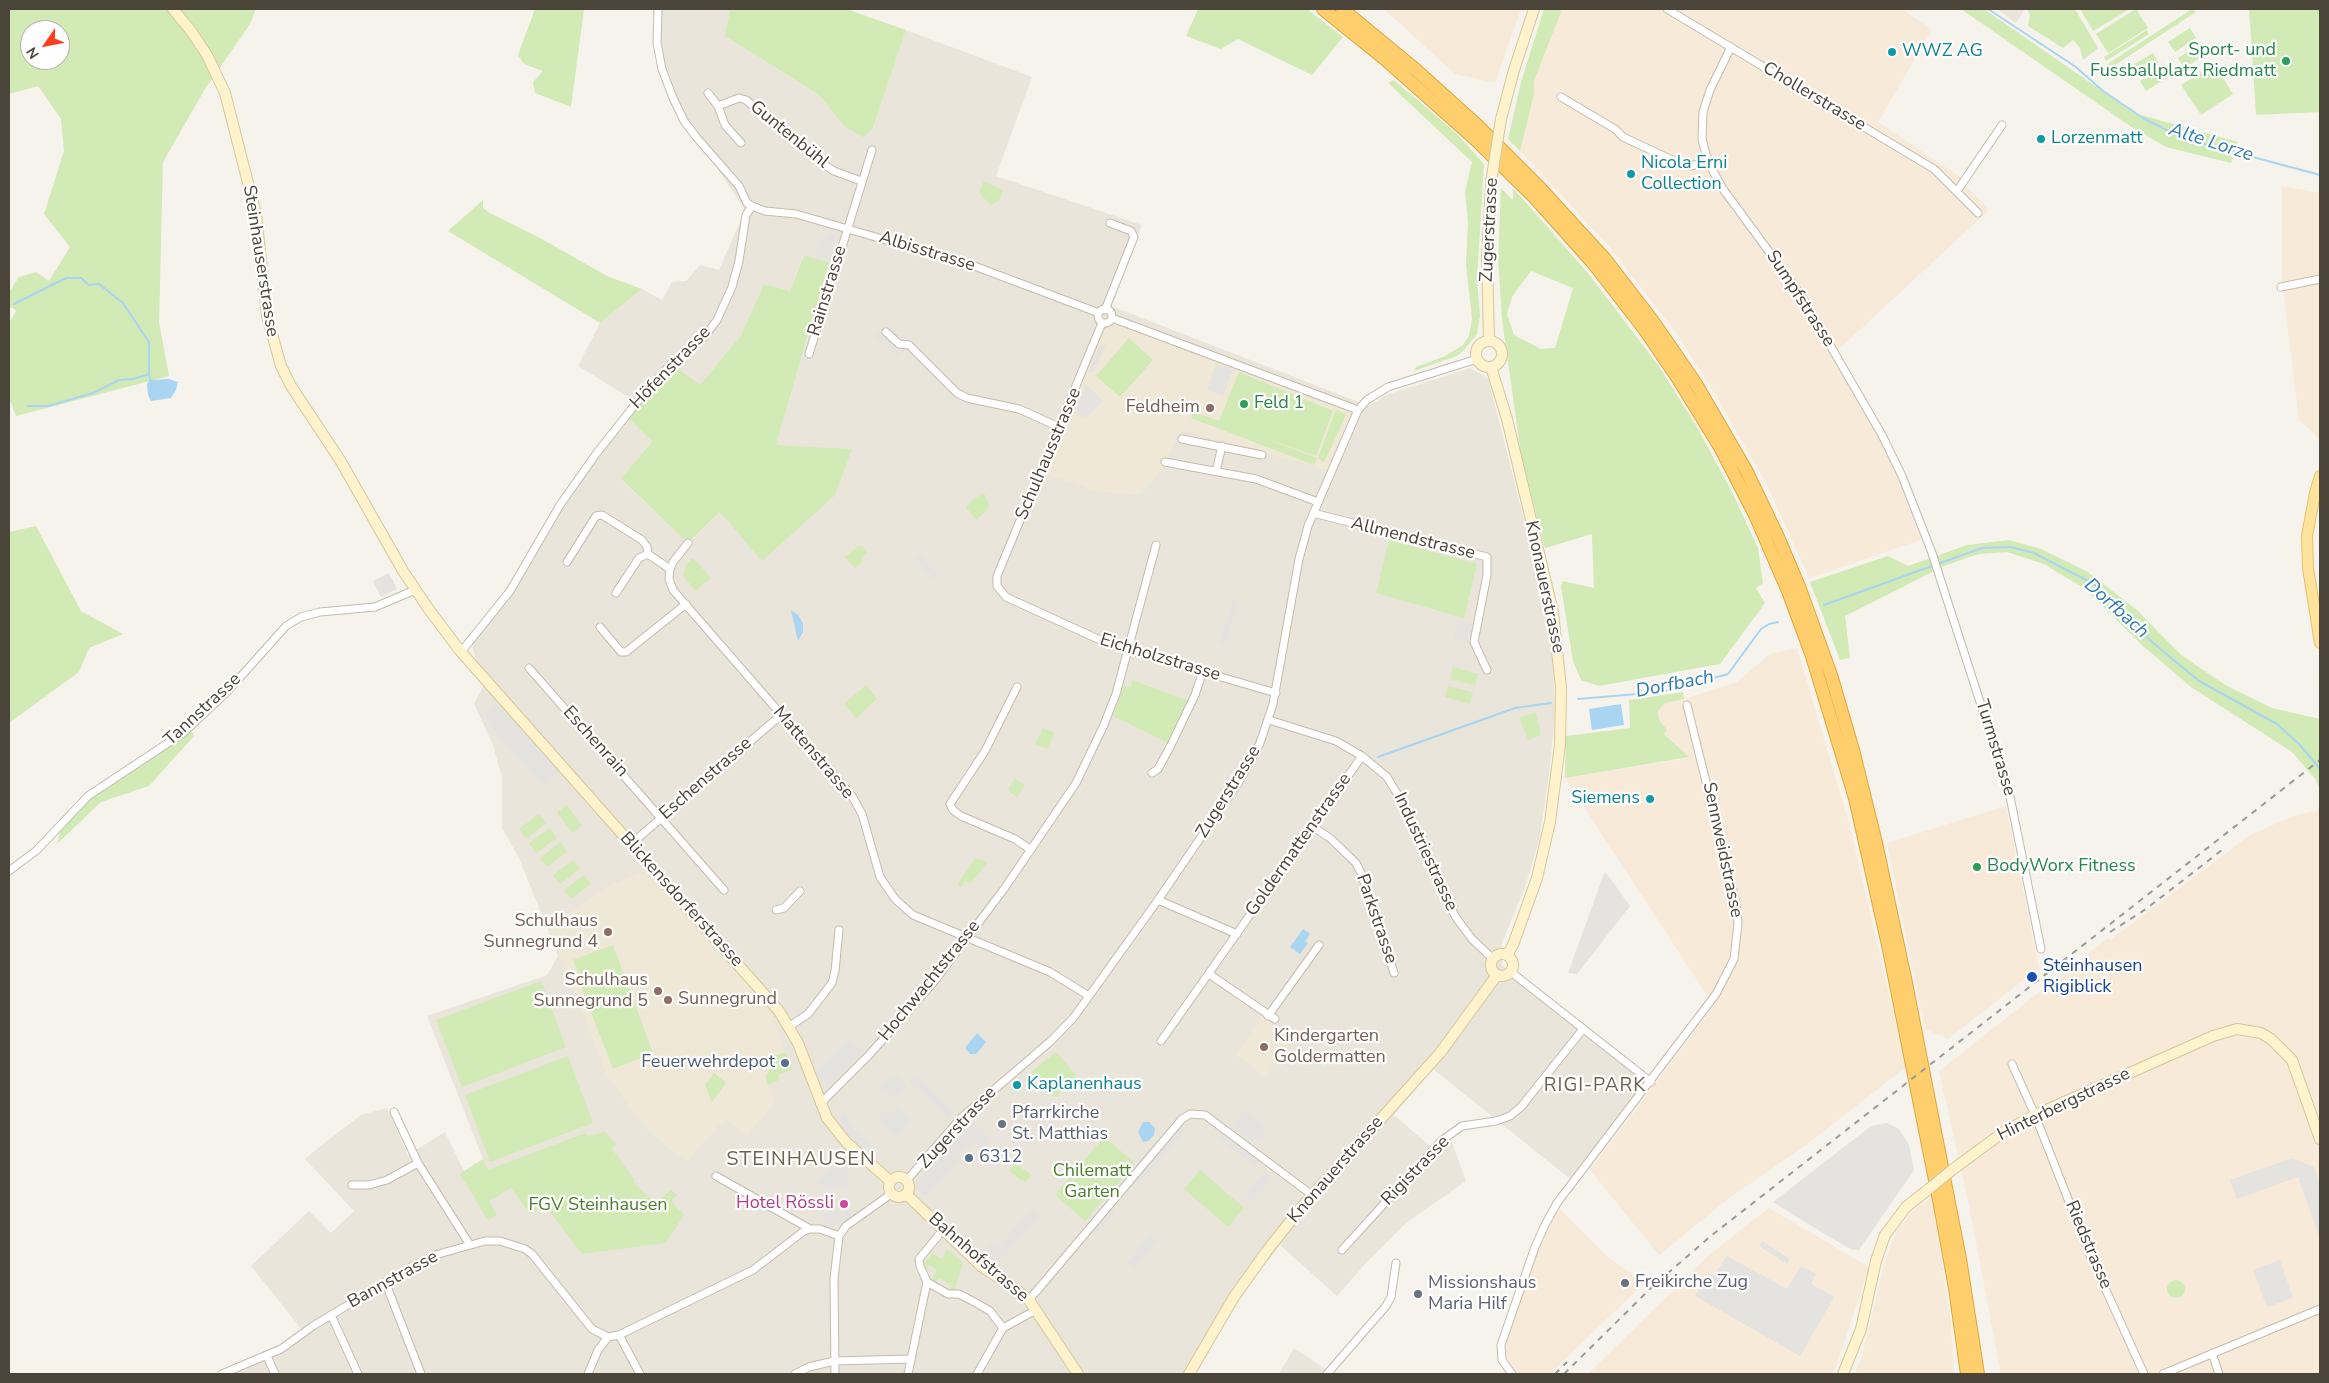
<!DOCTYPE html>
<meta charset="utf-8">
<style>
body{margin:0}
#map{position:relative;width:2329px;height:1383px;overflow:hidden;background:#f6f3ec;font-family:"Nunito Sans",sans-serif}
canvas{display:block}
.frame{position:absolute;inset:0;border:10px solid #4b4439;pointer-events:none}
.north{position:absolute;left:20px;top:20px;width:50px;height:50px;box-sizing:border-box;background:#fff;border:1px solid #b7b4b0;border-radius:50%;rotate:237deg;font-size:14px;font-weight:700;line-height:20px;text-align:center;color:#4b4439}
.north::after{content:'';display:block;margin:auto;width:18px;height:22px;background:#fc3f1d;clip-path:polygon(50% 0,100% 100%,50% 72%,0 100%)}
</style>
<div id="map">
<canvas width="2329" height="1383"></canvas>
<div class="frame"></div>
<div class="north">N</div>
</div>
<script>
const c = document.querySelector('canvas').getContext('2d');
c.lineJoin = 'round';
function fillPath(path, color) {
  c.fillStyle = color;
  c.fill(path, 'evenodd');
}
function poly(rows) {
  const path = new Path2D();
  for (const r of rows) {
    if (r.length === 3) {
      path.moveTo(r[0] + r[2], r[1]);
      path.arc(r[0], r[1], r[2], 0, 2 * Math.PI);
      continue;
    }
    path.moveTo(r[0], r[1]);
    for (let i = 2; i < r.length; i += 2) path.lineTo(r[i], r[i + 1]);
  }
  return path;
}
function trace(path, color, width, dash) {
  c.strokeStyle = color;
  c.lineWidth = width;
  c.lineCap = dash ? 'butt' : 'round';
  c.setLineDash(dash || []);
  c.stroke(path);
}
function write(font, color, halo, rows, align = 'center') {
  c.font = font + ' "Nunito Sans",sans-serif';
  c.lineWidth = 4.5;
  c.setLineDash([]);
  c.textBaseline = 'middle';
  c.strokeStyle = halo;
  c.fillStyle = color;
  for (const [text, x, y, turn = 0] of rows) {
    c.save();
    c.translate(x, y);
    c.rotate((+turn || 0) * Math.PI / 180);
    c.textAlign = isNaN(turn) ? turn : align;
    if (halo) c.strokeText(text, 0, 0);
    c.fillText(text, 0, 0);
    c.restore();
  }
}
fillPath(poly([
 [662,9,730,9,725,36,819,95,844,126,873,128,906,30,1032,77,996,176,1142,225,1111,306,1369,406,1386,395,1470,368,1488,378,1551,625,1555,711,1550,767,1539,841,1525,887,1502,943,1502,965,1651,1082,1574,1182,1433,1069,1394,1115,1430,1146,1451,1140,1466,1181,1406,1223,1367,1262,1337,1296,1280,1245,1232,1308,1196,1374,230,1374,307,1336,251,1266,309,1211,331,1233,354,1211,305,1159,328,1140,361,1115,387,1108,408,1155,445,1132,464,1171,483,1159,427,1016,547,975,558,956,519,858,502,828,502,777,493,745,474,704,483,687,471,641,510,591,560,505,626,416,652,440,621,480,689,543,720,512,852,450,776,445,829,264,803,256,790,291,764,284,741,335,700,385,637,402,578,366,600,323,642,289,662,300,672,282,686,281,700,265,719,270,745,210,677,107,659,55],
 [1997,9,2025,9,2016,23],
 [1294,1348,1333,1374,1279,1374]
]), '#eae5da');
fillPath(poly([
 [1384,9,1521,9,1495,83,1455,74],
 [1559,9,1902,9,1932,30,1878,122,1963,179,1961,182,1989,210,1837,351,1896,473,1921,540,1809,578,1767,485,1722,406,1680,338,1608,245,1520,151,1534,94,1534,81,1561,12],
 [2282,186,2320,193,2319,438,2299,420,2282,281],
 [1797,648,1849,823,1906,1067,1806,1145,1728,1199,1659,1255,1590,1170,1714,1006,1565,778,1688,758,1664,733,1659,721,1658,711,1665,703,1684,699,1737,682,1770,654],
 [2006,806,2039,968,1948,1039,1925,1029,1887,843],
 [2320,810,2320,1374,2001,1374,1969,1206,1939,1071,2108,938,2110,940,2250,835,2296,815],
 [1932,1197,1951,1324,1954,1374,1854,1374,1861,1360,1884,1265,1896,1232,1912,1211],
 [1769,1208,1869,1267,1838,1361,1832,1374,1588,1374,1709,1255],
 [1560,1209,1607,1256,1644,1283,1550,1374,1517,1374,1505,1354,1505,1344,1537,1251]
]), '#f7ead8');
fillPath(poly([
 [1112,318,1358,410,1331,471,1181,430,1161,470,1141,495,1094,491,1072,482,1041,474,1102,323],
 [646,870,747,984,772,1016,792,1070,778,1075,779,1080,769,1085,775,1103,747,1136,725,1119,688,1160,668,1148,647,1130,606,1074,547,922,569,914,608,886],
 [1263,1017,1293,1039,1266,1077,1236,1055]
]), '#efe8d6');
fillPath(poly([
 [9,9,256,9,250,24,205,89,163,162,159,322,169,376,16,416,9,398,9,323,16,311,12,307,9,309,9,292,19,277,36,272,49,281,70,247,44,214,64,151,61,119,38,86,9,94],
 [30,30,60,30,60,60,30,60],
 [535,9,584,9,571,107,535,93,533,82,543,71,524,64,518,55],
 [730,9,846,9,906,30,873,128,863,137,844,126,819,95,725,36],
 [1198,9,1307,9,1343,37,1312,75,1238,39,1221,49,1186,36],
 [1544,9,1559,9,1561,12,1534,81,1534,94,1520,151,1508,139,1521,82],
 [1961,9,1984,9,2134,113,2238,142,2231,163,2166,147,2130,126],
 [2027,9,2075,9,2098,48,2083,60,2080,48,2073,40,2063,48,2028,26,2030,15],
 [2080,9,2130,9,2093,31],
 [2136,9,2148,28,2108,53,2096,34],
 [2192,9,2196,12,2106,71,2103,67],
 [2249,9,2320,9,2320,112,2256,115],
 [2190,28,2196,38,2175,52,2168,42],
 [2147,30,2149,34,2106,61,2104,57],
 [2200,44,2206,54,2184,68,2178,58],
 [2153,53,2159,63,2137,77,2131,66],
 [2214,64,2233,94,2201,115,2181,85],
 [2162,67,2168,77,2146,91,2140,81],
 [1394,80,1456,133,1484,164,1477,279,1480,316,1477,334,1464,350,1457,356,1414,371,1416,367,1443,357,1462,346,1469,336,1472,319,1466,264,1468,223,1465,192,1472,162,1388,83],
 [984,181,1003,190,999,200,991,205,979,193],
 [1501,188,1513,200,1513,188,1587,272,1658,365,1697,427,1732,492,1758,548,1763,583,1756,588,1765,603,1720,664,1599,686,1581,680,1573,661,1561,586,1563,581,1594,588,1592,534,1545,548,1521,455,1502,319,1498,260],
 [1531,271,1573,288,1555,348,1541,349,1514,335,1507,314,1512,297],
 [483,200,483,208,490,213,540,238,607,276,642,289,600,323,448,231],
 [804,255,829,263,776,445,852,449,835,495,762,561,720,512,688,543,621,479,652,441,626,416,673,365,700,385,741,335,764,284,790,291],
 [1129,338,1153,360,1120,397,1096,376],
 [1239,372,1333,411,1316,456,1262,437,1317,458,1314,465,1191,418,1194,412,1219,421],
 [1336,409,1346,415,1324,462,1318,458],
 [984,493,989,506,986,511,976,520,966,507,972,500],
 [36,526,81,611,123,634,89,648,79,672,9,723,9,532],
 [1389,540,1477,564,1464,618,1376,593],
 [2009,540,2041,549,2088,572,2138,611,2181,655,2227,686,2272,708,2320,719,2320,791,2316,780,2292,752,2191,687,2143,646,2085,589,2044,564,2007,552,1979,554,1946,565,1845,616,1850,658,1840,660,1810,582,1888,556,1908,566,1967,545],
 [858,546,863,546,867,553,861,558,863,561,855,568,845,557],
 [693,558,711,578,695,591,683,575,686,565],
 [1453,667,1478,674,1475,685,1450,679],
 [1132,680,1189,701,1168,743,1113,716,1124,685,1130,688],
 [866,685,877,699,856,718,844,704],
 [1448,686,1473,692,1470,704,1445,697],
 [1683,692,1684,699,1665,703,1658,711,1659,720,1667,730,1664,734,1689,757,1565,778,1566,736,1630,728,1629,700],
 [1536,713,1541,735,1528,740,1519,717],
 [189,726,194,736,149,786,101,802,57,844,63,820,126,768],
 [1043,728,1055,733,1047,749,1035,744],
 [1015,779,1025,785,1017,797,1008,790],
 [567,805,582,826,572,833,557,812],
 [539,814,546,823,526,839,519,829],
 [550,828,557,838,536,853,529,843],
 [560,842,567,852,547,867,540,858],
 [975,859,984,860,987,863,970,884,965,881,960,888,958,883],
 [573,860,580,869,560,884,553,875],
 [584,875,591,884,571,899,564,890],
 [613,945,653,1053,613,1069,581,986,583,985,573,960],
 [541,981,566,1047,462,1087,436,1020],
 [786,1052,792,1070,778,1075,779,1080,768,1085,765,1077,773,1065,770,1057],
 [1056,1052,1077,1076,1056,1097,1051,1096,1031,1072],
 [568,1056,593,1123,490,1162,465,1095],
 [714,1073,726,1083,712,1102,705,1085],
 [605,1132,616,1144,612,1149,635,1180,633,1182,655,1203,671,1190,677,1195,671,1201,684,1215,666,1243,582,1254,544,1204,530,1214,511,1188,489,1201,497,1215,488,1220,460,1174,483,1159,488,1170,585,1133,587,1136],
 [1104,1137,1135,1163,1085,1221,1055,1195],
 [1015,1164,1032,1175,1025,1182,1022,1179,1020,1180,1009,1170],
 [1200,1170,1244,1208,1228,1227,1184,1189],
 [947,1249,963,1263,954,1291,949,1291,952,1286,939,1278,936,1282,932,1279,937,1270,929,1265,927,1269,925,1263,932,1253,942,1259],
 [2176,1289,9]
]), '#d2eab5');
fillPath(poly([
 [828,233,836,235,829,262,815,258,822,236,826,238],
 [887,324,900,337,904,334,912,343,909,349,906,349,898,357,885,343,882,345,874,337],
 [1106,344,1095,371,1088,373,1100,345],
 [1216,364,1233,370,1223,396,1207,390],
 [1086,384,1103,401,1085,418,1073,407],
 [920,554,938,575,933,579,915,558],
 [389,573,397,589,381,597,373,581],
 [1233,601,1238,603,1225,646,1219,644],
 [1458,620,1473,624,1468,641,1454,638],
 [497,703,558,770,546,787,489,724,485,714],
 [1605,871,1630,906,1577,974,1568,973],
 [850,1039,863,1052,828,1086,816,1074],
 [893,1073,907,1085,895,1099,887,1092,885,1094,879,1089],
 [915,1075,952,1111,950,1119,909,1081],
 [897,1108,910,1120,896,1136,877,1119,884,1110,890,1115],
 [1244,1110,1269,1130,1262,1138,1252,1141,1232,1125],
 [844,1112,848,1117,848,1122,878,1153,870,1156,839,1125,843,1122,839,1117],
 [971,1119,991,1140,982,1149,974,1142,969,1148,966,1145,959,1154,962,1157,949,1171,928,1195,922,1195,916,1183],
 [1887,1123,1899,1129,1909,1145,1914,1170,1859,1250,1852,1250,1826,1235,1773,1202,1871,1126],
 [1175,1128,1187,1128,1141,1181,1130,1180],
 [1226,1129,1263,1157,1255,1167,1219,1138],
 [2292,1158,2314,1167,2320,1184,2320,1239,2298,1177,2237,1199,2230,1180],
 [840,1162,849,1174,847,1176,852,1185,843,1191,839,1185,829,1191,817,1182],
 [1265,1171,1272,1178,1251,1202,1244,1196],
 [834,1204,840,1214,849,1209,853,1216,829,1229,821,1216,828,1212,826,1208],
 [1107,1207,1114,1213,1095,1236,1088,1231],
 [1033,1209,1040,1215,995,1266,981,1254,994,1240,1000,1245],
 [1150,1235,1157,1241,1134,1269,1127,1263],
 [1762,1241,1790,1259,1787,1264,1759,1246],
 [1727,1256,1787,1289,1801,1266,1816,1274,1811,1284,1834,1297,1800,1356,1695,1296,1709,1273,1714,1276],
 [2280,1260,2293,1298,2267,1307,2253,1270]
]), '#e5e3e0');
fillPath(poly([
 [169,379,178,382,176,390,171,398,151,401,148,395,147,384,150,380],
 [791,610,798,615,803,623,803,632,798,641],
 [1621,704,1624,725,1592,730,1589,709],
 [1303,929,1310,934,1305,941,1308,943,1300,954,1290,947],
 [977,1033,986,1042,976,1054,970,1054,965,1048],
 [1143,1122,1149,1122,1155,1128,1154,1135,1148,1141,1143,1142,1138,1132]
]), '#a9d4f2');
trace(poly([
 [1988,9,2076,67,2103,91,2143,118,2182,138,2320,175],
 [14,304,66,278,81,278,89,285,99,284,123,303,149,342,149,374],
 [28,406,48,406,93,393,119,380,133,379,149,374,150,380],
 [1824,605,1982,548,2010,547,2034,553,2094,584,2152,642,2199,681,2277,724,2300,745,2320,769],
 [1578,699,1661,692,1728,674,1761,629,1769,624,1778,622],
 [1378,757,1515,708,1551,703]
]), '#a9d4f2', 2);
const street = poly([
 [658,9,657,43,662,69,673,98,684,121,697,138,739,186,747,203,752,206,765,211,796,214,969,264,1099,313],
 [1667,9,1934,169,1978,213],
 [1731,47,1710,90,1703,112,1702,139,1708,162,1723,189,1801,295,1882,435,1902,476,1932,553,2009,792,2041,949],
 [708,93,718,106],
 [1561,97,1615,129,1623,137,1683,165,1690,166,1708,162],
 [741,143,725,125,718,106,739,98,746,100,823,164,834,171,861,181],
 [1957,191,2002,125],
 [2281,287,2320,279],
 [1105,316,7],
 [1105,310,1134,237,1131,231,1110,223],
 [1112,318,1358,410],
 [1102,323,997,576,997,586,1006,597,1111,645,1276,693],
 [886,332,899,344,909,345,957,393,967,398,1019,409,1059,427],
 [809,354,872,150],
 [1182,439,1262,455],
 [1165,462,1256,479,1318,502],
 [1216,471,1222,446],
 [1313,513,1487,557,1487,575,1474,642,1487,670],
 [688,543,673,562,670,569,669,579,673,590,852,796,862,814,880,877,895,899,913,915,1050,972,1089,996],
 [567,562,596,516,602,515,642,540,647,547,648,554,670,569],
 [616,593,639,558,648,554],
 [600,627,621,652,626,652,686,604],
 [461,652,510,591,560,505,596,454,637,402,671,364,705,336,717,320,732,287,739,261,746,215,752,206],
 [529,668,724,890],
 [1017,687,985,751,950,804,953,810,961,816,1015,839,1031,850],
 [1269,720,1336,741,1362,756,1387,777,1409,813,1446,900,1457,919,1472,939,1492,958],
 [1152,773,1158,769,1171,745,1195,695,1203,671],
 [1313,827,1330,838,1356,863,1361,873,1394,973],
 [631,844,781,715],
 [9,871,37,850,88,796,183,733,227,692,286,626,301,617,320,612,375,607,415,590],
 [1158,900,1237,934],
 [776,910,784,908,800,891],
 [1511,972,1651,1082],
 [1209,974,1275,1019],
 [1268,1016,1319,945],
 [790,1026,808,1014,832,983,835,971,839,930],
 [1161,1041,1362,756],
 [2012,1064,2035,1115,2090,1255,2144,1374],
 [820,1104,869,1055,933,983,1004,889,1076,783,1103,727,1116,694,1156,545],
 [394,1112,418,1163,470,1245],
 [716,1176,810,1229,820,1229,839,1236],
 [907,1180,961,1118,1052,1040,1074,1017,1158,900,1240,780,1260,743,1273,704,1299,559,1308,526,1358,410,1367,400,1388,387,1477,359],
 [352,1185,369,1185,387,1180,418,1163],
 [1342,1250,1441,1141,1462,1126,1496,1121,1510,1116,1521,1107,1583,1029],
 [927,1282,948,1294,959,1294,978,1304,990,1311,1003,1328],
 [386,1284,421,1374],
 [1029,1300,1182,1119,1190,1114,1205,1115,1312,1195],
 [331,1315,358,1374],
 [1003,1328,1036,1310],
 [619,1335,640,1374],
 [2212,1353,2219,1374],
 [267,1356,275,1374],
 [222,1374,281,1349,313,1326,411,1267,435,1255,485,1241,500,1241,525,1249,532,1254,592,1329,608,1337,619,1335,753,1270,804,1231,810,1229],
 [588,1374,598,1350,608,1337],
 [795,1374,809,1367,834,1361,910,1359],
 [835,1374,834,1279,839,1236,846,1226,891,1194],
 [908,1374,927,1282,920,1266,919,1259,943,1230],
 [977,1374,1003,1328],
 [1327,1374,1386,1306,1391,1297,1396,1263],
 [1512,1374,1502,1360,1501,1345,1535,1247,1545,1225,1557,1203,1716,994,1734,959,1738,923,1736,903,1687,705],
 [2163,1374,2320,1309]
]);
const secondary = poly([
 [173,9,191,31,207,55,225,93,256,214,267,316,281,366,291,386,340,460,403,571,430,611,461,652,779,1011,798,1043,827,1118,846,1142,890,1181],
 [1501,119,1514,70,1534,9],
 [1489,341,1487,259,1491,183],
 [1489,354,13],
 [1491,367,1507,419,1553,612,1561,688,1560,745,1550,822,1537,878,1513,945,1507,955],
 [1502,965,11],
 [1952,1170,2005,1131,2035,1115,2213,1036,2237,1029,2261,1033,2271,1039,2292,1060,2320,1139],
 [899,1187,10],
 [906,1194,981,1266,1017,1290,1029,1300,1078,1374],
 [1189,1374,1234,1297,1266,1252,1300,1209,1440,1053,1497,975],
 [1843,1374,1861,1329,1876,1261,1885,1235,1906,1207,1930,1188]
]);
const primary = poly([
 [2320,476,2315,493,2307,536,2308,568,2320,643]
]);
const highway = poly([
 [1323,9,1386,60,1476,140,1535,198,1593,263,1645,330,1677,377,1720,447,1755,515,1788,591,1812,656,1855,798,1888,945,1940,1205,1955,1288,1967,1374],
 [1342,9,1416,70,1478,126,1540,188,1605,259,1652,320,1696,384,1746,470,1778,537,1800,589,1831,675,1853,750,1876,843,1906,983,1960,1259,1978,1374]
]);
trace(street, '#c2bbae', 9);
trace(secondary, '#d6c79b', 12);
trace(primary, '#e6c16a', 12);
trace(highway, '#e0a43c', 14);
trace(street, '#fff', 7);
trace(secondary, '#fff3cd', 10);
trace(primary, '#ffe39c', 10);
trace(highway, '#ffcf6e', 12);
trace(poly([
 [2110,932,2146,909,2222,850],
 [1555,1374,1567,1362],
 [1564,1374,1653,1286,1712,1235,2320,760]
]), '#9a9a9a', 2, [6, 6]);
const secondaryBridge = poly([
 [1491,183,1501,119],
 [1930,1188,1952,1170]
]);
trace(secondaryBridge, '#d6c79b', 12, []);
trace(secondaryBridge, '#fff3cd', 10);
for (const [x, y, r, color] of [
 [1892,52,5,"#0f9aa8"],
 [2286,61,5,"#2e9e5b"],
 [2041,139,5,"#0f9aa8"],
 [1631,174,5,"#0f9aa8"],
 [1244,404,5,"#2e9e5b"],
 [1210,408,5,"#8d6e63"],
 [1650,799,5,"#0f9aa8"],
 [1977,867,5,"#2e9e5b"],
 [608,932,5,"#8d6e63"],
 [2032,977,6,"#1a4fb4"],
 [658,991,5,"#8d6e63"],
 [668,1000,5,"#8d6e63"],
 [1264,1047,5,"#8d6e63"],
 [785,1063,5,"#5c6f8a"],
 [1017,1085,5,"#0f9aa8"],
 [1002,1124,5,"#6b7280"],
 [969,1158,5,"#5c6f8a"],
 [844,1204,5,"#d1479c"],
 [1625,1283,5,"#6b7280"],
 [1418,1294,5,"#6b7280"]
]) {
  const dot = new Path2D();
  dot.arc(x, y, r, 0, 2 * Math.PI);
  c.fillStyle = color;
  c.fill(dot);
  trace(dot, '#fff', 2);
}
write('18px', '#27864d', '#fff', [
 ["Sport- und",2276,51,"right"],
 ["Fussballplatz Riedmatt",2276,72,"right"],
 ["Feld 1",1254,404],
 ["BodyWorx Fitness",1987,867]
], 'left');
write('18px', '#0d838f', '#fff', [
 ["WWZ AG",1902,52],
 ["Lorzenmatt",2051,139],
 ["Nicola Erni",1641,164],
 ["Collection",1641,185],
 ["Siemens",1640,799,"right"],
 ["Kaplanenhaus",1027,1085]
], 'left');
write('18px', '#4b4439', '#fff', [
 ["Chollerstrasse",1814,97,31],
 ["Guntenbühl",789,135,39],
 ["Zugerstrasse",1490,230,-87],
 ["Albisstrasse",927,252,17],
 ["Steinhauserstrasse",260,261,81],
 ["Rainstrasse",828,291,-73],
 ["Sumpfstrasse",1800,299,57],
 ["Höfenstrasse",671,368,-46],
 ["Schulhausstrasse",1049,454,-67],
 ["Allmendstrasse",1413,539,14],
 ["Knonauerstrasse",1544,587,78],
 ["Eichholzstrasse",1160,658,17],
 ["Tannstrasse",203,710,-43],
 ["Eschenrain",595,742,48],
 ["Turmstrasse",1995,748,73],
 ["Mattenstrasse",813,753,50],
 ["Eschenstrasse",706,779,-41],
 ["Zugerstrasse",1229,792,-58],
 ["Goldermattenstrasse",1299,845,-55],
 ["Sennweidstrasse",1722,850,78],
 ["Industriestrasse",1425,852,65],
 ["Blickensdorferstrasse",681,900,48],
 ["Parkstrasse",1376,919,71],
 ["Hochwachtstrasse",930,981,-51],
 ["Hinterbergstrasse",2064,1105,-26],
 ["Zugerstrasse",958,1128,-47],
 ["Knonauerstrasse",1336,1170,-49],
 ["Rigistrasse",1416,1171,-46],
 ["Riedstrasse",2088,1245,67],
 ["Bahnhofstrasse",978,1258,41],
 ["Bannstrasse",393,1280,-29]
]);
write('18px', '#785e54', '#fff', [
 ["Feldheim",1200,408],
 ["Schulhaus",598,922],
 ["Sunnegrund 4",598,943],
 ["Schulhaus",648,981],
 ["Sunnegrund 5",648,1002],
 ["Sunnegrund",678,1000,"left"],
 ["Kindergarten",1274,1037,"left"],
 ["Goldermatten",1274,1058,"left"]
], 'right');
write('18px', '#164399', '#fff', [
 ["Steinhausen",2043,967],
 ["Rigiblick",2043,988]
], 'left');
write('18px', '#4e5e75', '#fff', [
 ["Feuerwehrdepot",775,1063],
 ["6312",979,1158,"left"]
], 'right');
write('18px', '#5b616d', '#fff', [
 ["Pfarrkirche",1012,1114],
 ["St. Matthias",1012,1135],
 ["Freikirche Zug",1635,1283],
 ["Missionshaus",1428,1284],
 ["Maria Hilf",1428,1305]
], 'left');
write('18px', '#4a7f2a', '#fff', [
 ["Chilematt",1092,1172],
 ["Garten",1092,1193],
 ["FGV Steinhausen",598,1206]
]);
write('18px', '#b23c85', '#fff', [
 ["Hotel Rössli",834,1204]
], 'right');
write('italic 19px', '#2e7ab2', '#fff', [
 ["Alte Lorze",2211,143,18],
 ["Dorfbach",2116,609,42],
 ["Dorfbach",1675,685,-11]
]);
c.letterSpacing = '1px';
write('19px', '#6e6250', '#fff', [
 ["RIGI-PARK",1595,1086]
]);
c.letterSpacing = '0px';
c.letterSpacing = '1px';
write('20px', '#6e6250', '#fff', [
 ["STEINHAUSEN",801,1160]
]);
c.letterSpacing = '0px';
</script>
